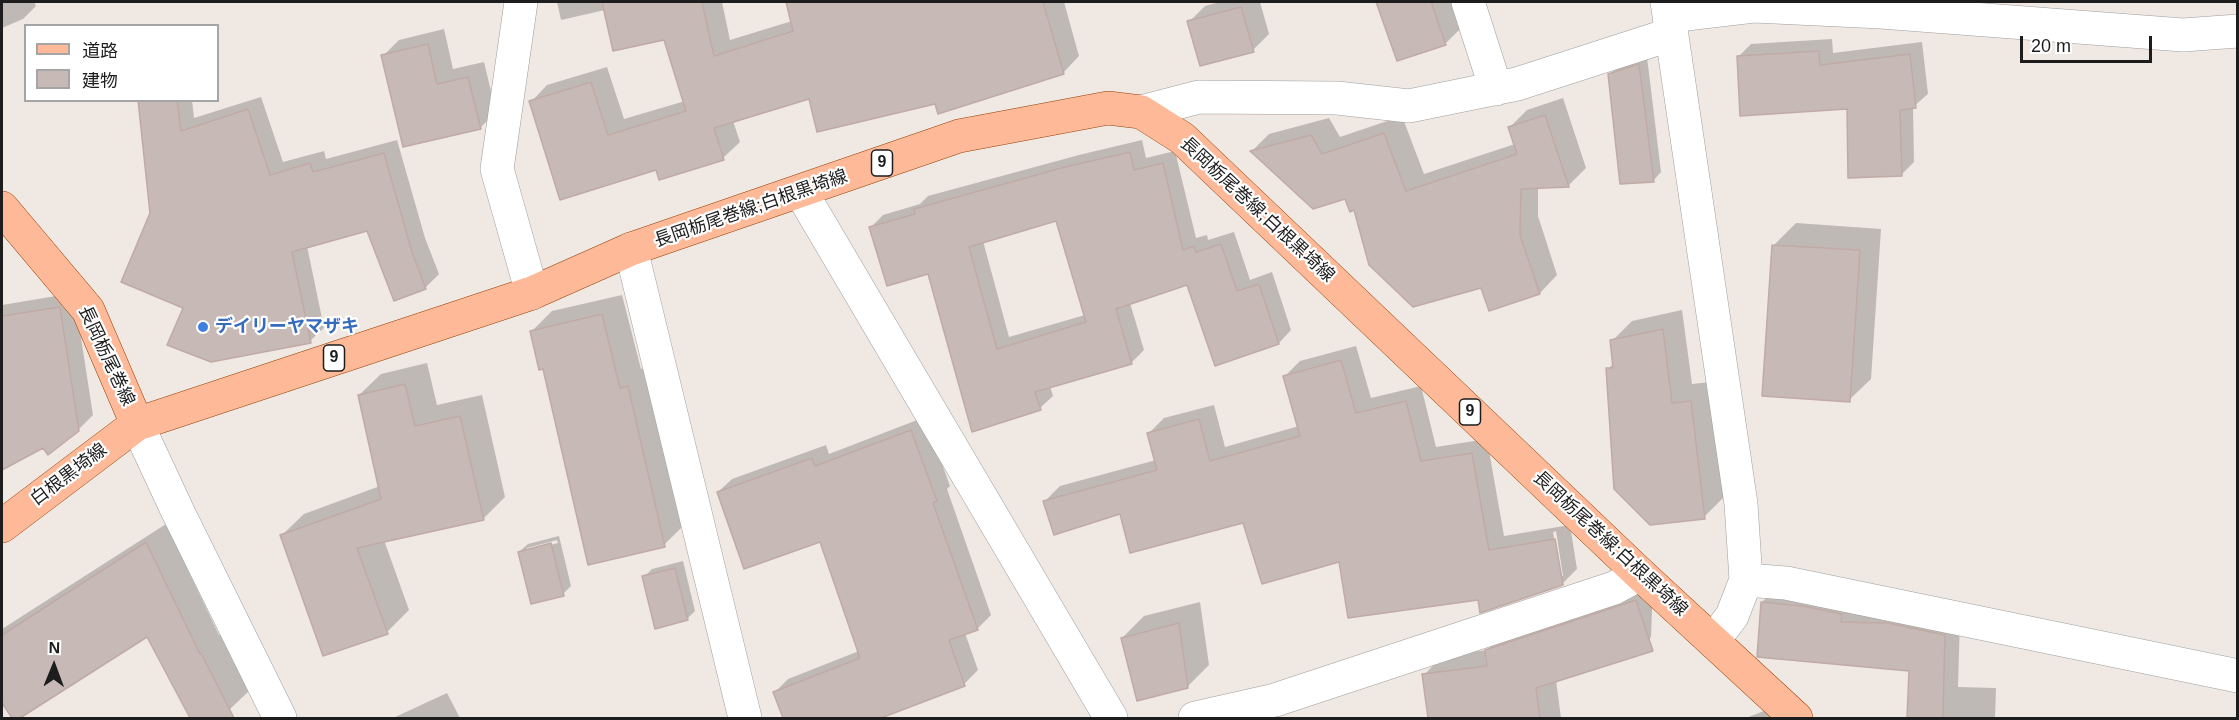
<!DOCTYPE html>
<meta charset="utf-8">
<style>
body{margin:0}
#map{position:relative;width:2239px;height:720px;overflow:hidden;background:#efe8e3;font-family:Arial,"Noto Sans JP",sans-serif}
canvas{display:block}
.frame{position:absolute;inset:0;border:3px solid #1d1d1d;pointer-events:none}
.legend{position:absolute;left:24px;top:24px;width:195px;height:78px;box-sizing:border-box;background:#fff;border:2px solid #a5a5a5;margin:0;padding:8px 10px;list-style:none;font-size:18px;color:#1d1d1d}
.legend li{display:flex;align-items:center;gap:12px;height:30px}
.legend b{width:30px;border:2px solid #a5a5a5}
.north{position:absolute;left:24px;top:636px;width:60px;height:60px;-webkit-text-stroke:4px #fff;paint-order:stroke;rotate:1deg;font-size:16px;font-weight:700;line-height:24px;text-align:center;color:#1d1d1d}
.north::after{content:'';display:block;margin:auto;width:21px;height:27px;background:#1d1d1d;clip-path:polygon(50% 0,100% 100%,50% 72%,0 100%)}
.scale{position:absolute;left:2020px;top:36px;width:132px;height:27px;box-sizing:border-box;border:3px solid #1d1d1d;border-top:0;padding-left:8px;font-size:18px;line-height:21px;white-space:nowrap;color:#1d1d1d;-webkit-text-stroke:4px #fff;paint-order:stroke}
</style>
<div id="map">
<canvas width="2239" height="720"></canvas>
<div class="frame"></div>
<ul class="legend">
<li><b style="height:8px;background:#feb999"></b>道路</li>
<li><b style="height:16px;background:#c6b9b6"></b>建物</li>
</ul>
<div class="north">N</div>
<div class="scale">20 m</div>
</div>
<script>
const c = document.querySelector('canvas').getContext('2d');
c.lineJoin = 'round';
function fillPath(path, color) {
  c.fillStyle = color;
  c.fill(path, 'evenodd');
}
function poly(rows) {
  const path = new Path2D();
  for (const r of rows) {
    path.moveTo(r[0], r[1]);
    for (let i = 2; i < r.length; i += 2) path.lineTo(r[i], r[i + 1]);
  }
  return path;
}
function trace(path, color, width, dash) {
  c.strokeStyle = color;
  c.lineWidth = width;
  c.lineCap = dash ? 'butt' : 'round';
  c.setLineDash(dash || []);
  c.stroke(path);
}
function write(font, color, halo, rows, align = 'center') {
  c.font = font + ' Arial,"Noto Sans JP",sans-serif';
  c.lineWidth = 4.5;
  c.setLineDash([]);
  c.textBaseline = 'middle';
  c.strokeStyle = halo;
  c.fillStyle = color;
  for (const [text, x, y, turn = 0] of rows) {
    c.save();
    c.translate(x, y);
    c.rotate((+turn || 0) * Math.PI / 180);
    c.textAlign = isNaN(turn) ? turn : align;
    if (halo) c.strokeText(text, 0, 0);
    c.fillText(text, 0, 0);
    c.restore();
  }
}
fillPath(poly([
 [2,2,34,2,36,6,23,19,2,28],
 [557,2,722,2,730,40,792,21,787,2,1064,2,1079,56,1063,73,936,102,810,97,733,121,740,142,723,158,660,178,657,168,531,102,547,85,607,67,624,119,685,101,665,38,605,10,561,20],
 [1220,2,1260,2,1269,34,1253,50,1189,22,1205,6],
 [1378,2,1460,2,1461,28,1445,44,1398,60],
 [444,29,453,69,484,62,496,112,480,128,383,56,399,40],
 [1832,39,1833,53,1922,42,1928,94,1913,107,1914,162,1901,175,1849,107,1738,57,1751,44],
 [1647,57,1661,172,1653,181,1609,75,1618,67],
 [261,97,283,162,324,151,326,159,397,140,425,238,439,274,425,288,368,229,307,246,324,328,310,341,185,307,151,213,140,100,192,100,194,118],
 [1563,98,1586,168,1569,185,1538,187,1538,216,1557,275,1540,293,1490,309,1482,286,1355,209,1346,197,1252,151,1269,134,1329,118,1340,137,1402,116,1424,174,1515,144,1510,127,1527,110],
 [1142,140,1146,158,1175,151,1196,238,1207,235,1208,240,1234,232,1250,280,1272,272,1291,330,1279,343,1188,283,1130,303,1144,350,1132,362,1050,386,1053,396,1040,408,929,272,870,228,883,215,920,204,928,196,1079,155],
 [1057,219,1085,315,1009,337,983,241],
 [1796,223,1881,229,1871,379,1849,400,1774,245],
 [74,293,93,415,78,430,2,468,2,305],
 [622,295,641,369,648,367,684,525,664,545,544,367,531,332,552,311],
 [1682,310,1692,384,1711,382,1724,497,1704,517,1608,369,1614,363,1612,341,1632,321],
 [1356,346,1371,398,1421,386,1436,447,1487,439,1504,536,1570,525,1577,569,1562,584,1480,598,1340,560,1244,521,1121,513,1045,501,1060,486,1156,460,1149,433,1164,418,1214,405,1225,447,1299,426,1285,376,1300,361],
 [1556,531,1563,576,1560,576,1553,532],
 [427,363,437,405,482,395,505,497,483,519,384,540,409,610,387,632,282,535,304,514,380,486,359,395,381,374],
 [925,417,950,486,947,489,991,615,977,629,965,633,978,670,964,684,877,718,785,718,774,693,788,679,859,651,821,540,718,492,732,479,826,445,829,454],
 [166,524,219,635,221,635,249,691,229,710,213,718,191,718,148,635,17,718,14,718,2,700,2,629],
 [559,536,571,586,563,594,519,552,528,544],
 [557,540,558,543,527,551,527,548],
 [683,561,695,611,687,619,644,577,652,569],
 [1653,583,1651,637,1632,656,1556,680,1561,718,1430,718,1424,675,1442,656,1487,650,1505,632],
 [1778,587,1960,620,1958,687,1996,688,1995,718,1908,718,1910,669,1762,602],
 [1200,602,1209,665,1187,687,1122,638,1144,616],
 [447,693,460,718,393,718],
 [1774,707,1779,718,1746,718]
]), '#0003');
const building = poly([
 [602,2,702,2,714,56,793,31,786,2,1043,2,1064,74,938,114,935,104,817,132,809,99,714,128,724,160,659,180,656,170,560,200,529,101,591,82,608,135,686,111,664,40,613,51,602,2],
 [1376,2,1431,2,1446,45,1397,61,1376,2],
 [1241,7,1254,52,1200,66,1187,21,1241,7],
 [428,44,437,84,468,77,481,129,403,147,381,55,428,44],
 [1819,51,1820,65,1910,54,1916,108,1900,110,1902,176,1848,178,1847,109,1740,116,1737,56,1819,51],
 [1639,64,1654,182,1620,184,1608,74,1639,64],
 [138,100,177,100,181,131,248,109,270,175,310,163,313,172,384,153,412,252,426,289,394,301,367,231,292,252,311,343,211,362,167,345,183,308,121,282,150,213,138,100],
 [1545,115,1569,187,1521,189,1520,235,1540,294,1489,311,1481,288,1413,307,1369,265,1354,210,1350,212,1345,199,1313,209,1250,151,1311,135,1322,154,1384,133,1406,191,1517,154,1508,127,1545,115],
 [1130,152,1134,170,1163,163,1183,250,1194,246,1196,252,1221,244,1237,291,1259,284,1279,344,1215,366,1187,285,1116,309,1132,364,1035,392,1041,410,972,432,928,274,887,286,869,227,915,214,914,209,1065,167,1130,152],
 [1056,221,1086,322,997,349,969,247,1056,221],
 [1772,245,1860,250,1850,402,1762,396,1772,245],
 [60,307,79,431,48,455,43,448,2,470,2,316,60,307],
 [602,314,620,388,628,386,665,547,588,565,543,369,539,370,530,331,602,314],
 [1663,329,1672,403,1691,401,1705,519,1650,525,1614,489,1606,368,1613,368,1610,340,1663,329],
 [1341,360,1356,413,1406,401,1421,461,1472,453,1489,550,1555,539,1563,585,1480,613,1478,600,1348,618,1339,562,1262,584,1243,523,1130,553,1120,514,1054,535,1043,501,1157,470,1147,433,1199,419,1210,461,1300,436,1283,376,1341,360],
 [405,384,415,426,460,416,484,520,357,548,388,634,323,656,280,535,381,499,358,395,405,384],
 [911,430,937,501,933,503,978,630,949,640,965,686,881,718,783,718,773,692,860,658,820,542,744,569,717,492,812,458,815,466,911,430],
 [146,542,200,654,201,653,234,718,190,718,147,637,20,718,12,718,2,703,2,635,146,542],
 [551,543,564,596,531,604,518,552,551,543],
 [675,568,688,620,655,629,642,576,675,568],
 [1636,600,1653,651,1536,688,1540,718,1428,718,1422,674,1487,666,1485,650,1636,600],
 [1761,602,1803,606,1842,614,1841,622,1888,623,1945,635,1943,718,1907,718,1909,671,1757,657,1761,602],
 [1179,623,1188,688,1137,701,1121,638,1179,623]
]);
fillPath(building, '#c6b9b6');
trace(building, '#c1aaa5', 1.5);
const minor = poly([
 [521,2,497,169,532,293],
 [1468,2,1496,89],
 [1667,2,1741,504,1746,580,1732,616,1713,641],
 [1669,16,1754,6,1881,12,2183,35,2238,31],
 [1141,112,1199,97,1337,98,1409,106,1517,84,1672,34],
 [801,192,1111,718],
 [631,249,745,718],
 [137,424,178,512,280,718],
 [1746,580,1786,583,2238,676],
 [1195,718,1275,700,1614,588,1640,574]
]);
const major = poly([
 [2,208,88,310,137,424],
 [2,526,137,424,532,293,631,249,959,136,1108,108,1141,112,1182,138,1640,574,1796,718]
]);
trace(minor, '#9e9e9e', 34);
trace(major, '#964000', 34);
trace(minor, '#fff', 33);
trace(major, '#feb999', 33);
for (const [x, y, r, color] of [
 [203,327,6,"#3f7fe0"]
]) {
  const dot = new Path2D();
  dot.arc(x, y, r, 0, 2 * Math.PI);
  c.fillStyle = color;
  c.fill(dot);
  trace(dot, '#fff', 2);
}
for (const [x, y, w] of [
 [882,163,21],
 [334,358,21],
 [1470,412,21]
]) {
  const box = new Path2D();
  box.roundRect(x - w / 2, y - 13, w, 26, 4.5);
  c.fillStyle = '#fff';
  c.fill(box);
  trace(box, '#1d1d1d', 1.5);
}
write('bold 16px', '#1d1d1d', null, [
 ["9",882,163],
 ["9",334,358],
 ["9",1470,412]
]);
write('18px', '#1d1d1d', '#fff', [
 ["長岡栃尾巻線;白根黒埼線",751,209,-19],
 ["長岡栃尾巻線;白根黒埼線",1257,210,43],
 ["長岡栃尾巻線",106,356,65],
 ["白根黒埼線",69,475,-37],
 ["長岡栃尾巻線;白根黒埼線",1610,544,43]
]);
write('bold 18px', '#366cbe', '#fff', [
 ["デイリーヤマザキ",215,327]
], 'left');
</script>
